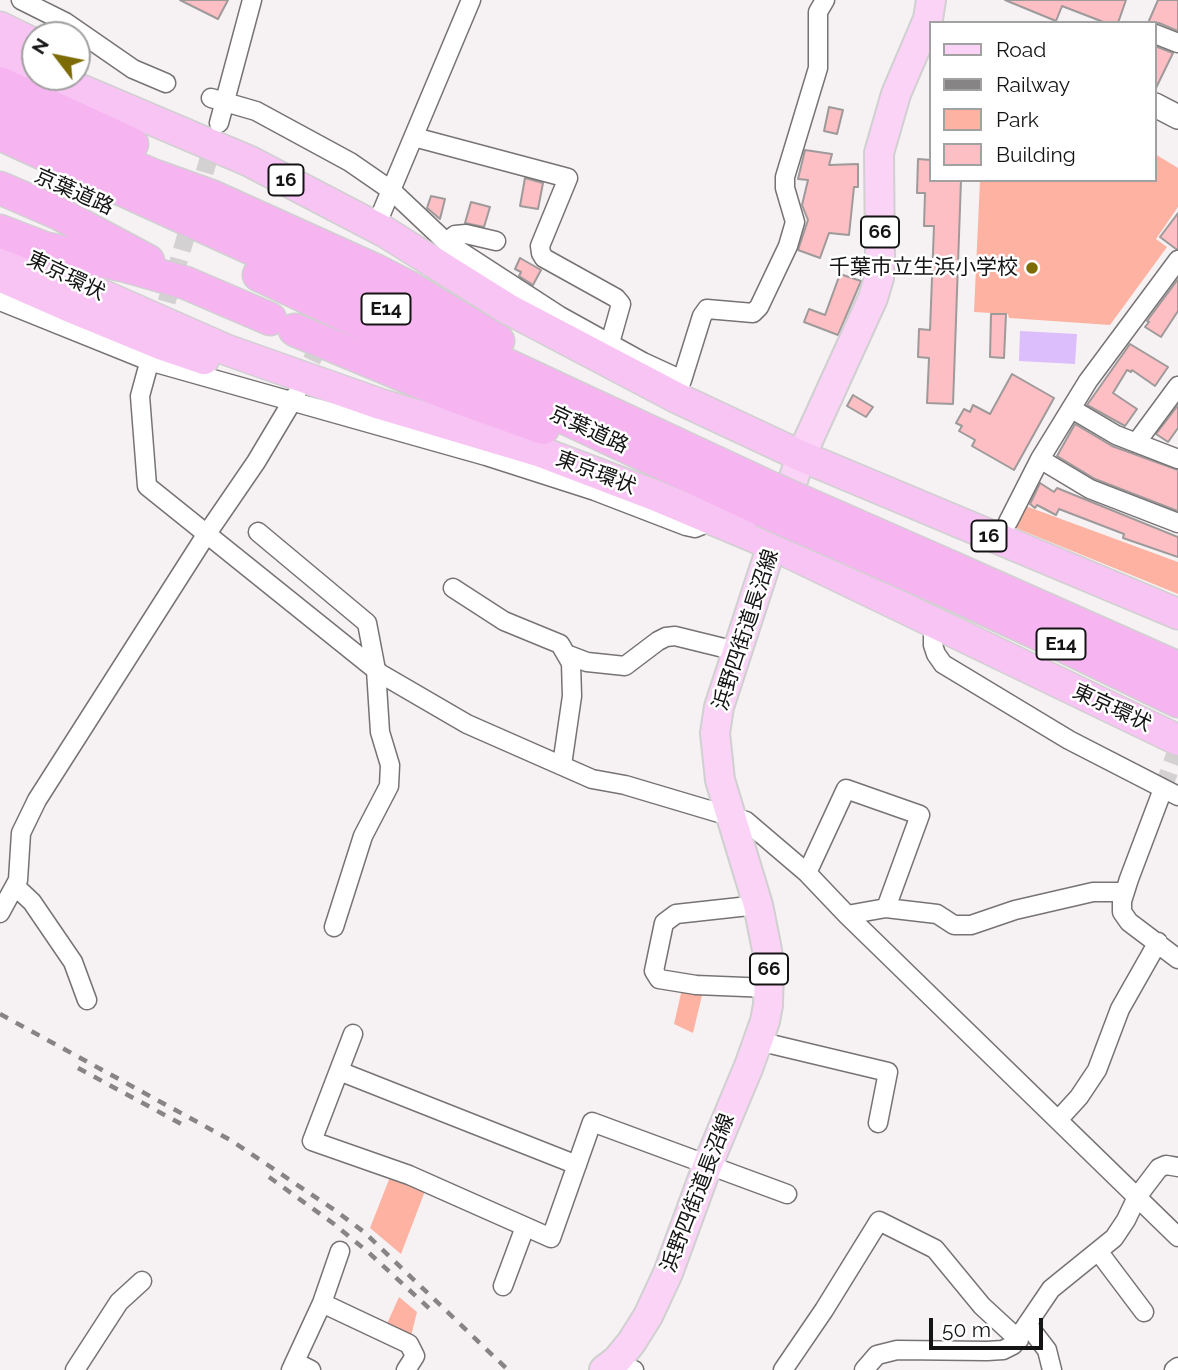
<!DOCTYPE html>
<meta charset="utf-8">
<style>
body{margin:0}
#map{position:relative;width:1178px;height:1370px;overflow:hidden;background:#f6f2f3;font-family:Raleway,sans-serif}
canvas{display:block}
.legend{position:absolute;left:929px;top:21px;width:228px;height:161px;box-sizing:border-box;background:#fff;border:2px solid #a1a1a1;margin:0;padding:9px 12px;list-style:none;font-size:21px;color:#151414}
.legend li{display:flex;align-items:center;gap:14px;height:35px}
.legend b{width:35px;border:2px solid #a1a1a1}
.north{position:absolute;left:21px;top:21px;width:70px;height:70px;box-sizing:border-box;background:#fff;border:2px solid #a1a1a1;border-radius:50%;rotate:302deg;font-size:19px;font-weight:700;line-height:28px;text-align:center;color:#151414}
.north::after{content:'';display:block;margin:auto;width:24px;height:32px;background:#7d6b04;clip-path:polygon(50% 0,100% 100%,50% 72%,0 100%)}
.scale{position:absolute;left:929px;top:1318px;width:114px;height:32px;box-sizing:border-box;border:4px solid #151414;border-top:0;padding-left:9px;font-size:21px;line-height:24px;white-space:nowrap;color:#151414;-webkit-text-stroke:5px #fff;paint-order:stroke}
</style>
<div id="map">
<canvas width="1178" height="1370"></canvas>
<ul class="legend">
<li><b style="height:9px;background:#fad3f7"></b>Road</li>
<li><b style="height:9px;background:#868484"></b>Railway</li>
<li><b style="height:19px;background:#fdb2a2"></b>Park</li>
<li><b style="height:19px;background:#fdbec4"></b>Building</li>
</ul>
<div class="north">N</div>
<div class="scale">50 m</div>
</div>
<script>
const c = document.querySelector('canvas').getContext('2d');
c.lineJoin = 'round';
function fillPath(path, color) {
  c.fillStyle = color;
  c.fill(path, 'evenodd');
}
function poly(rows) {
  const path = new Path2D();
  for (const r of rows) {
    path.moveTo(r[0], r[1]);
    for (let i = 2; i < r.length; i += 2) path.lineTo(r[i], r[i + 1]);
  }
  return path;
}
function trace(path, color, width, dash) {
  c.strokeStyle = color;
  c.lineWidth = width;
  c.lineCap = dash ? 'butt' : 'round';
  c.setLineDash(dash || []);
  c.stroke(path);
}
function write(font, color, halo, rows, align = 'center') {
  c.font = font + ' Raleway,"Noto Sans JP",sans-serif';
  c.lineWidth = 5;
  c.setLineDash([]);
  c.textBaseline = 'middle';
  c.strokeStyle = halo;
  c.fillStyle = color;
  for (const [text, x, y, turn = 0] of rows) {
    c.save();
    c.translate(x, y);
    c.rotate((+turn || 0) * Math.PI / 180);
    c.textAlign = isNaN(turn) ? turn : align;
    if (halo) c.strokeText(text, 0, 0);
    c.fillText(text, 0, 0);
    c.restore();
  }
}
fillPath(poly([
 [1155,154,1178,168,1178,207,1156,239,1167,247,1110,325,1009,318,1008,314,974,312,980,180,1155,180],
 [1023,505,1178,562,1178,594,1011,526],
 [682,989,703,991,693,1033,674,1024],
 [390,1177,425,1191,401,1254,370,1228],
 [399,1297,417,1312,410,1340,385,1328]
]), '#fdb2a2');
fillPath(poly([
 [1020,331,1077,334,1075,364,1019,361]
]), '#ddbefc');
const building = poly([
 [180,0,228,0,218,19,180,0],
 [1005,0,1126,0,1118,23,1106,23,1062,6,1056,21,1005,0],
 [1158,0,1178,0,1178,31,1159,23,1148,23,1158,0],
 [1155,46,1173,53,1155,90,1155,46],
 [829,107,843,110,837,134,824,131,829,107],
 [805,150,832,154,829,165,858,164,858,187,854,187,849,235,829,233,820,258,798,250,808,220,802,205,808,180,798,179,805,150],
 [918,159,931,160,931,180,961,180,953,404,927,403,929,358,918,357,919,329,930,330,934,226,924,226,925,193,917,193,918,159],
 [525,178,543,183,538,209,520,206,525,178],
 [431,196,445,199,440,219,427,208,431,196],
 [471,202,490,207,484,227,465,223,471,202],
 [1178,213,1178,249,1176,249,1160,237,1178,213],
 [520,258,541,270,533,285,519,276,521,272,515,269,520,258],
 [840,274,861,281,838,335,804,322,809,309,825,315,840,274],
 [1178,279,1178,311,1161,337,1145,327,1149,322,1147,321,1178,279],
 [991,314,1006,314,1004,358,990,357,991,314],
 [1130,344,1168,367,1155,386,1132,370,1131,372,1127,370,1113,393,1137,409,1125,426,1087,405,1130,344],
 [1012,374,1054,398,1014,470,972,446,975,440,959,431,962,426,956,423,964,409,970,412,973,405,990,414,1012,374],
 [853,395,873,407,866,417,847,406,853,395],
 [1178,405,1178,428,1168,442,1156,434,1178,405],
 [1075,424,1112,446,1178,470,1178,511,1095,479,1057,456,1075,424],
 [1040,483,1054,492,1057,488,1178,537,1178,557,1123,538,1124,534,1059,509,1056,515,1037,505,1035,508,1030,504,1040,483]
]);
fillPath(building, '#fdbec4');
trace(building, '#9e9a9a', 2);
trace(poly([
 [159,328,215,137],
 [300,385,339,303],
 [1163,789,1178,746]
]), '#d4d1d2', 18, [18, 9]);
const minor = poly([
 [21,0,65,22,133,69,166,83],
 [1155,34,1178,43],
 [211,98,256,111,350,162,392,191,446,242,560,316,643,362,682,380,675,397],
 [219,123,252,0],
 [414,137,568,178,540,246,541,253,544,258,616,298,621,304,610,343],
 [381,214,471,0],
 [446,242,455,235,466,234,496,241],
 [0,301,149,361,486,456,595,491,686,526,695,528,712,521],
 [152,352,140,396,147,486,381,674,467,724,592,779,625,785,746,821,807,873,847,915,1178,1237],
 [682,380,702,316,707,309,753,313,759,307,788,246,795,222,785,188,785,177,818,68,818,12,825,0],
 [1072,409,1116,435,1178,459],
 [1136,443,1178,386],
 [1040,459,1090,489,1178,523],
 [1008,522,1040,459,1088,381,1178,260],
 [258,532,367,623,376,670,380,732,390,765,389,786,363,836,334,927],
 [453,588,504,621,560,644,571,663,572,696,562,765],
 [938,625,933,637,933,645,936,654,943,664,1069,740,1178,796],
 [566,654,587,662,625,666,658,641,666,637,675,636,736,651],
 [1163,789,1129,879,1122,901,1122,912,1129,922,1178,959],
 [807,873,846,789,920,815,886,908,847,915],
 [15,886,32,902,73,962,87,1000],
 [758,905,676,914,664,923,654,971,659,979,696,985,769,988],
 [886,908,937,914,954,925,971,925,1015,910,1093,892,1125,892],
 [0,913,18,880,21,833,37,800,206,535,256,462,296,395],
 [353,1034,312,1141,409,1175,551,1238,592,1122,787,1194],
 [758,1041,888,1072,878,1123],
 [339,1071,577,1165],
 [1058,1120,1079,1097,1097,1070,1120,1009,1158,942],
 [1098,1251,1144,1312],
 [503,1286,525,1227],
 [322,1303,340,1251],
 [1027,1324,1047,1350,1052,1370],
 [295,1362,311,1370],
 [613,1363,634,1370],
 [75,1370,119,1302,142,1281],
 [291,1370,322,1303,409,1344,415,1356,406,1370],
 [783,1370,824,1310,879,1221,935,1249,982,1306,1019,1340],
 [864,1370,877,1355,897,1350,987,1351,1003,1350,1013,1345,1051,1289,1114,1238,1126,1220,1137,1197,1159,1168,1166,1165,1178,1167],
 [1174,1370,1178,1367]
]);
const tertiary = poly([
 [1155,105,1178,117]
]);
const primary = poly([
 [604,1370,617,1360,631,1343,648,1316,668,1273,708,1164,749,1066,765,1021,768,1005,769,970,767,950,758,905,720,780,715,733,719,707,801,456,873,298,879,278,880,258,879,153,896,94,928,19,931,0]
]);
const trunk = poly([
 [0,27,35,44],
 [0,58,35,71],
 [51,77,249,161,385,232,508,309,675,397,801,456,1178,614],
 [3,245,100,294,227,350,380,404,541,452,654,495,773,545,1178,740],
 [0,276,68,306,163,345,204,359]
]);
const motorway = poly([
 [0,83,132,144],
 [0,106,70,140,155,176,211,196,377,271,410,288,498,341],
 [0,134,479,352,771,488],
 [0,188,60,214,148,261],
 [0,231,44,248,126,266,186,283,270,319],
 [259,275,762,510],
 [295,330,451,395,543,428],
 [953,568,1178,668],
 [944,590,1035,632,1178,701]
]);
trace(minor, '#777375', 21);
trace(tertiary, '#777375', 26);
trace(primary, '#d0d0d0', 32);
trace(trunk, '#d0d0d0', 33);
trace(motorway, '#d0d0d0', 35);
trace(minor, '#fff', 18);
trace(tertiary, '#fff', 23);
trace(primary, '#fad3f7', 28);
trace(trunk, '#f8c4f4', 30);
trace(motorway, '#f6b5f1', 32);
trace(poly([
 [0,1014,232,1141,336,1211,364,1232,508,1370],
 [78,1068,185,1126],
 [269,1177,334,1224,368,1252,431,1310]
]), '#868484', 4.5, [9, 9]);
const motorwayBridge = poly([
 [771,488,953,568],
 [762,510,944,590]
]);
trace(motorwayBridge, '#d0d0d0', 35, []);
trace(motorwayBridge, '#f6b5f1', 32);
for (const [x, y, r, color] of [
 [1032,268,7,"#7d6b04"]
]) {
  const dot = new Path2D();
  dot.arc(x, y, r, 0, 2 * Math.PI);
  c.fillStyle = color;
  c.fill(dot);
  trace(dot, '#fff', 2.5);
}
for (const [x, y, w] of [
 [286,180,35],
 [880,232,38],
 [386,309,49],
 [989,536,35],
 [1061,644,49],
 [769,969,38]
]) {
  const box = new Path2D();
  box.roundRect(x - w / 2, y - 15.5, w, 31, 5);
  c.fillStyle = '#fff';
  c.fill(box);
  trace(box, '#151414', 2);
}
write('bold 19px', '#151414', null, [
 ["16",286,180],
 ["66",880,232],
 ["E14",386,309],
 ["16",989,536],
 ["E14",1061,644],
 ["66",769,969]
]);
write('21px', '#151414', '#fff', [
 ["京葉道路",74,192,24],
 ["東京環状",66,276,26],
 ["京葉道路",589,430,25],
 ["東京環状",596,473,21],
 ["浜野四街道長沼線",746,630,-72],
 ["東京環状",1112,708,25],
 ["浜野四街道長沼線",698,1193,-69]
]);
write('21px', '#151414', '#fff', [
 ["千葉市立生浜小学校",1018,268]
], 'right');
</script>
